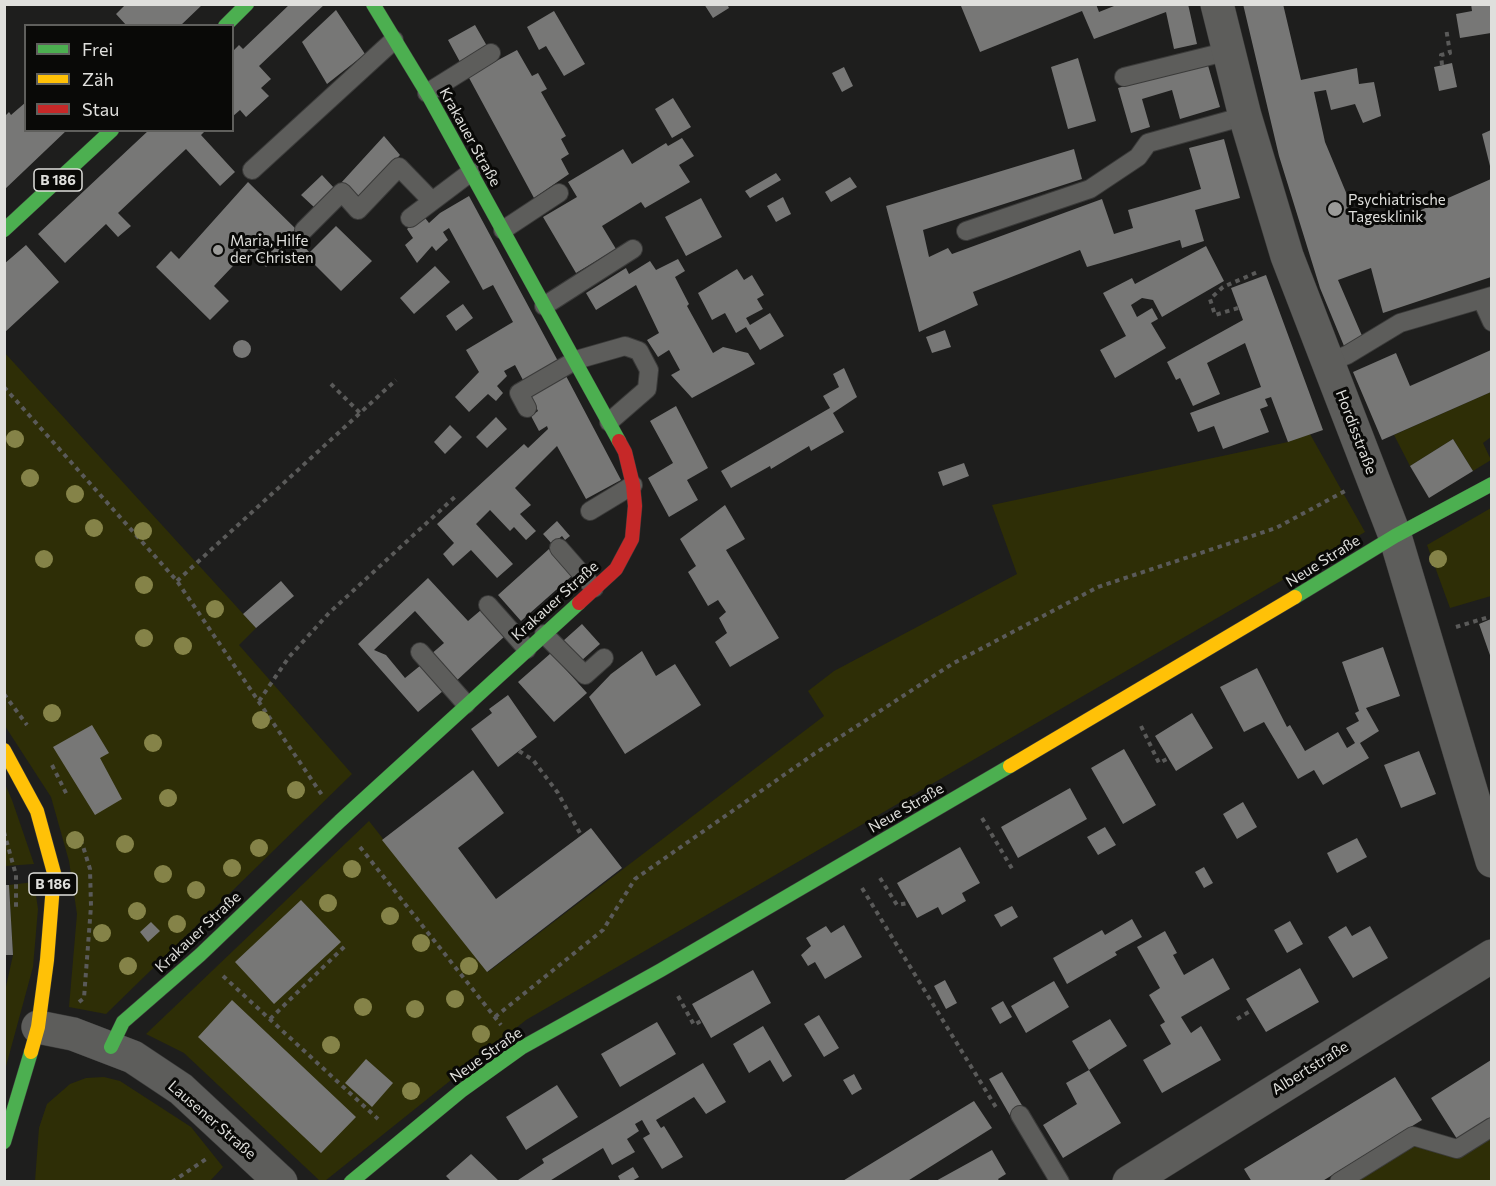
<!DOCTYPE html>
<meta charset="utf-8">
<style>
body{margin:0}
#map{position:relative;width:1496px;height:1186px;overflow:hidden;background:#1e1e1d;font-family:Commissioner,sans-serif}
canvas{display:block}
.frame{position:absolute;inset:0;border:6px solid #dfdfdc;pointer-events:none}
.legend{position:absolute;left:24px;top:24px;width:210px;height:108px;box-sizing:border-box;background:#090907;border:2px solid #5f5f5c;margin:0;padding:8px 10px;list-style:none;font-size:18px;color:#dfdfdc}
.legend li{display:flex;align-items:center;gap:12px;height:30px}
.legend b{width:30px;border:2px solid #5f5f5c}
</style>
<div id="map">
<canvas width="1496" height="1186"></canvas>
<div class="frame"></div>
<ul class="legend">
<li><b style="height:8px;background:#4caf50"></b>Frei</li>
<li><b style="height:8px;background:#ffc107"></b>Zäh</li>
<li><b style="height:8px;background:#c62828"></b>Stau</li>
</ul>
</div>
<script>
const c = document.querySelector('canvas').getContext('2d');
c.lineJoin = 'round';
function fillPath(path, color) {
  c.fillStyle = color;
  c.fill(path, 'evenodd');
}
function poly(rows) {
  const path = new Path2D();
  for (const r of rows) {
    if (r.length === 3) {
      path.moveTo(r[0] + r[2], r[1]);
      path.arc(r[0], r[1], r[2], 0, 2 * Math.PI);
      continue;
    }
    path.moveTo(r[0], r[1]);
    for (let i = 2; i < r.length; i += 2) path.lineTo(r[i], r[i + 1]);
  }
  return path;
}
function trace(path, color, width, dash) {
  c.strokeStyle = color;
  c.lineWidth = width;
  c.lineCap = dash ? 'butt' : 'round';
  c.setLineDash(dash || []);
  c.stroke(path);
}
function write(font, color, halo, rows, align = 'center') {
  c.font = font + ' Commissioner,sans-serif';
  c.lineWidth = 6;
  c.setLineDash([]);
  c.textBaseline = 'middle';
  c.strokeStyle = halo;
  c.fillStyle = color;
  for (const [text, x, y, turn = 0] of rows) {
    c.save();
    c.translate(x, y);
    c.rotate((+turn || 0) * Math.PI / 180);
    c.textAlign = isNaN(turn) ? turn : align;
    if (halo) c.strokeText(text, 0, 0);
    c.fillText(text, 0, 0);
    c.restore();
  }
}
fillPath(poly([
 [4,352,256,628,239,645,352,774,106,1014,69,1007,77,914,69,861,51,797,5,726],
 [1491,392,1491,437,1483,443,1491,460,1473,471,1453,439,1410,466,1394,435],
 [1310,434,1365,532,526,1020,325,1181,320,1181,184,1053,146,1034,369,821,488,972,824,716,808,691,834,671,1017,574,992,505,1288,442],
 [1491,508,1491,596,1450,608,1427,545],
 [5,784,12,800,34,864,5,866],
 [34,882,38,909,33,967,5,1070,5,991,13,955,9,885],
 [104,1077,120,1081,191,1127,223,1167,210,1181,35,1181,39,1128,47,1104,70,1084,86,1078],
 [1491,1127,1491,1181,1339,1182,1413,1136,1456,1149]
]), '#2e2e06');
fillPath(poly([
 [126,4,203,4,180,26,127,26,116,14],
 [290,4,325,4,259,66,271,79,261,88,269,96,246,117,240,110,232,117,232,52,239,45,243,49],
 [704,4,727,4,729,8,713,18],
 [965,4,1096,4,1099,12,1119,4,1188,4,1197,44,1174,49,1166,12,1094,39,1082,11,980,52,961,6],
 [1243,4,1283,4,1301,80,1357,68,1359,84,1374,82,1381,116,1363,123,1355,104,1331,110,1326,90,1314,92,1325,142,1360,226,1421,210,1491,179,1491,277,1383,313,1371,268,1338,280,1363,338,1344,346,1320,288,1279,156],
 [1471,4,1491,4,1491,33,1460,38,1456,14,1472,11],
 [336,10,365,54,327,84,302,42],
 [554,11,585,64,564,76,546,46,539,50,527,27],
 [475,25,487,46,460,62,448,40],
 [517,50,532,76,538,73,547,89,541,92,566,136,561,139,569,154,561,159,569,174,534,198,468,76],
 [1078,58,1096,121,1068,129,1051,67],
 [1207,62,1220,107,1180,119,1172,90,1142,99,1150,127,1131,133,1118,88],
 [1452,63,1457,87,1439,91,1434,67],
 [844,67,853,86,842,92,832,73],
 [673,98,691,127,672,138,655,109],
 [26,102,26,130,67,130,4,190,4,117,9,112,11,115],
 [149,130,206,130,201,135,235,172,220,186,186,149,118,213,131,226,118,237,106,224,65,263,38,234],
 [1491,130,1491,170,1482,134],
 [384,136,400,155,358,200,341,183],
 [682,138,694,156,679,165,690,182,645,208,641,202,602,226,616,249,576,273,543,217,577,197,568,182,623,149,632,164,666,143,668,146],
 [1224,139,1240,198,1195,210,1204,241,1182,248,1180,240,1087,267,1080,250,973,292,978,305,919,332,886,206,1074,149,1082,179,923,230,929,257,948,248,952,254,1102,199,1114,234,1133,228,1128,210,1201,189,1189,148],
 [776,173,781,180,750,198,745,191],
 [322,175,335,189,315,208,301,195],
 [850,177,857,187,831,202,825,192],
 [248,182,299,232,266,267,249,249,214,286,229,301,210,320,156,267,171,251,179,259],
 [469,196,559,363,524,382,515,365,504,371,507,376,497,386,503,393,496,401,488,394,469,412,455,397,479,372,466,350,513,322,493,285,483,290,449,228,443,232,448,240,436,251,432,246,417,263,405,245,413,238,407,229,422,214,429,223,440,213],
 [783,197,791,214,776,222,767,206],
 [701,198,722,237,686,256,665,217],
 [336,226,372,261,341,291,306,256],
 [298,239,309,252,301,259,290,247],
 [26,245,59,282,4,333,4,264],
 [1206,246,1224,281,1162,317,1153,300,1142,298,1131,305,1137,317,1152,308,1158,319,1151,323,1166,348,1115,378,1100,350,1126,336,1103,293,1132,278,1135,284],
 [678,259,685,271,675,277,689,304,687,306,713,353,723,347,748,353,755,364,692,398,671,375,680,370,669,350,658,357,647,340,659,333,636,285,596,310,586,293,626,268,629,274,650,261,656,270],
 [435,266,450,282,414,314,400,298],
 [737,269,744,280,752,275,764,295,757,299,763,309,746,318,750,325,770,313,784,336,760,350,746,327,736,333,725,313,712,320,698,293],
 [1266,275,1323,430,1288,442,1271,397,1265,399,1268,406,1260,409,1269,432,1223,449,1214,426,1198,432,1190,413,1261,387,1245,343,1207,363,1220,394,1193,406,1180,378,1176,380,1167,362,1243,320,1231,288],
 [463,304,473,318,456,331,446,316],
 [945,330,951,347,932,353,926,337],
 [242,349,9],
 [1491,350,1491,392,1382,440,1353,372,1396,353,1410,386],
 [844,368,857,397,833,413,844,432,811,451,809,446,771,469,770,466,731,488,721,471,830,408,823,396,839,387,833,374],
 [565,374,621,480,586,499,557,446,515,488,531,505,520,514,536,531,526,540,514,527,510,531,490,510,476,524,513,564,497,578,471,550,453,566,443,554,454,543,437,524,524,444,528,448,548,429,547,426,539,431,531,416,538,411,529,393],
 [676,406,708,468,687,480,698,500,669,517,648,478,673,463,650,421],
 [496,417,507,429,487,448,476,437],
 [450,425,462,437,445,454,434,442],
 [1453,439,1473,471,1429,498,1410,466],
 [964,463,969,476,943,486,938,472],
 [725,505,745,539,726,550,779,638,730,667,715,642,727,633,719,618,726,612,718,600,708,606,688,572,696,566,680,539],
 [557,521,570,536,565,540,562,536,552,544,543,534],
 [549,549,573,575,521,621,498,595],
 [428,578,468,621,481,610,505,636,454,683,430,655,444,643,415,611,374,650,386,655,405,678,421,665,443,691,418,712,358,644],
 [281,581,294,596,256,628,243,614],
 [1491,619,1491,658,1479,624],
 [582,624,600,644,581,661,563,641],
 [1383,647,1400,696,1366,708,1379,731,1360,743,1369,758,1323,785,1314,770,1298,779,1264,722,1244,732,1220,687,1257,668,1287,727,1290,725,1305,751,1338,732,1347,748,1355,743,1346,728,1359,721,1355,713,1359,711,1342,662],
 [642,651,656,676,675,664,701,705,625,754,589,697,611,674],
 [551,653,587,693,554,722,518,682],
 [508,695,537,737,498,767,471,729,492,713,489,709],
 [1192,713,1213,748,1176,771,1155,736],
 [92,725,109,753,100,758,122,799,95,815,53,747],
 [1124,749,1156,805,1123,824,1091,768],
 [1419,751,1436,794,1401,808,1384,765],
 [473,770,504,813,458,848,496,899,591,828,622,868,487,972,382,840],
 [1070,788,1087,819,1018,858,1001,827],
 [1243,802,1257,827,1237,839,1223,814],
 [1105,827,1116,845,1098,855,1087,837],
 [1357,838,1367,857,1337,873,1327,853],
 [960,847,980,883,962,893,966,901,942,915,938,907,917,918,897,883],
 [1204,867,1213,883,1204,888,1195,872],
 [4,885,9,885,13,955,4,955],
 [301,900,341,942,274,1004,235,962],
 [1012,906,1018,917,1001,927,994,915],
 [1132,919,1142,937,1115,952,1117,955,1067,984,1053,958,1102,930,1105,935],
 [1290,921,1303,944,1287,953,1274,930],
 [151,922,160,931,148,942,140,932],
 [844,925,862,957,825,979,815,962,808,966,801,955,811,946,806,938,826,926,831,933],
 [1346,926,1352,936,1370,926,1388,958,1353,978,1328,937],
 [1165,931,1177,953,1173,955,1184,975,1213,958,1230,989,1181,1017,1191,1033,1201,1026,1221,1060,1162,1093,1143,1060,1171,1044,1160,1025,1165,1022,1149,995,1160,988,1137,947],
 [1300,968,1319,1002,1266,1032,1246,999],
 [753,970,771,1003,711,1038,692,1004],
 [945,980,957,1003,946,1009,934,986],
 [1054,981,1069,1007,1026,1033,1011,1006],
 [232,1000,356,1117,321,1153,198,1037],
 [1003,1001,1012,1017,1000,1024,991,1008],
 [819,1015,839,1048,824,1057,804,1024],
 [1110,1019,1127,1046,1089,1070,1072,1041],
 [657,1022,676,1054,620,1087,601,1054],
 [763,1026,792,1076,783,1082,770,1060,749,1073,733,1044],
 [366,1059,393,1083,372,1107,345,1083],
 [1491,1060,1491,1118,1457,1139,1431,1098],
 [703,1063,726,1102,706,1114,694,1097,656,1120,661,1128,664,1126,683,1157,662,1169,643,1138,650,1134,642,1120,635,1124,639,1131,627,1139,635,1152,612,1165,603,1148,548,1182,515,1182,544,1163,542,1159],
 [1089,1070,1121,1123,1063,1158,1043,1125,1077,1104,1066,1083],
 [1002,1072,1026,1112,1012,1119,989,1079],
 [854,1074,862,1089,852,1095,843,1080],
 [1395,1077,1422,1120,1321,1182,1252,1182,1244,1169],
 [557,1085,578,1117,526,1150,506,1117],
 [974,1101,992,1128,906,1182,841,1182],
 [992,1150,1006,1174,998,1179,1000,1182,934,1182],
 [471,1154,500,1182,452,1182,446,1176],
 [633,1167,639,1177,630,1182,621,1182,618,1176]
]), '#777776');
const lane = poly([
 [1124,77,1229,51],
 [427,93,491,53],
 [252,170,394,40],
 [410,218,471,172],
 [304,230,342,192,358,210,399,167,432,201],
 [503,230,559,193],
 [966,231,1090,189,1138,157,1148,143,1245,116],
 [1482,300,1492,322],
 [544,306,633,249],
 [1329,362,1347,355,1400,323,1492,296],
 [527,408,519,393,576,360,625,346,639,351,649,370,647,389,609,422],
 [590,511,633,485],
 [559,548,594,588],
 [488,605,527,649],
 [544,634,585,675,604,658],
 [420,652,466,704],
 [1020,1115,1060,1182],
 [1339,1182,1413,1136,1457,1149,1492,1127]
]);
const street = poly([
 [1217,4,1245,116,1287,256,1395,536,1492,861],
 [38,1027,73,1034,133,1057,181,1089,281,1182],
 [1129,1182,1492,956]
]);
const fast = poly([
 [373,4,427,93,619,441],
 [225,26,247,4],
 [4,230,112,130],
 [1295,597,1395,536,1492,484],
 [111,1047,123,1022,200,955,340,821,579,603],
 [4,1142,31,1052],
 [351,1182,461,1091,521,1048,661,970,1010,766]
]);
const slow = poly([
 [4,750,37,811,54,873,47,960,38,1027,31,1052],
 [1010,766,1295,597]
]);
const jam = poly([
 [579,603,616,569,632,539,635,506,633,485,625,452,619,441]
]);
trace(lane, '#3b3b3a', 20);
trace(street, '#3b3b3a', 34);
trace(fast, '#3b3b3a', 15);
trace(slow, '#3b3b3a', 15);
trace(jam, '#3b3b3a', 15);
trace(poly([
 [1442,65,1441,55,1450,53,1446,28],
 [1238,308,1215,315,1210,299,1223,287,1260,271],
 [331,384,361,414],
 [4,387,177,581,322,795],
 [177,581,396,380],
 [1456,627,1492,616],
 [4,694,27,725],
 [259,701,289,657,329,613,457,495],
 [1141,726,1159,763,1169,758],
 [519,751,533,760,558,793,581,835],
 [52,765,67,795],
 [982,818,1014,872],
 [4,832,16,875,16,911],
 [360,847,501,1025],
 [880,878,897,905,908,903],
 [862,888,997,1109],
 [223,976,378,1119],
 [678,996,694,1025,701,1021],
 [79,1002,84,998,91,906,90,869,82,843],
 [495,1017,603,930,635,879,814,754,952,664,1098,587,1276,528,1345,491],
 [270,1019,345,946],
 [1237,1019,1252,1010],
 [172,1182,209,1157]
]), '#5a5a59', 4, [4.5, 4.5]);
trace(lane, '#5d5d5b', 18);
trace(street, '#5d5d5b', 33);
trace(fast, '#4caf50', 14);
trace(slow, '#ffc107', 14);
trace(jam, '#c62828', 14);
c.fillStyle = '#858348';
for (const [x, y] of [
 [15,439],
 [30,478],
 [75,494],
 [94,528],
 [143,531],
 [44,559],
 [1438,559],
 [144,585],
 [215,609],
 [144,638],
 [183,646],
 [52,713],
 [261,720],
 [153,743],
 [296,790],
 [168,798],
 [75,840],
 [125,844],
 [259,848],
 [232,868],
 [352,869],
 [163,874],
 [196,890],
 [328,903],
 [137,911],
 [390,916],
 [177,924],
 [102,933],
 [421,943],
 [128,966],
 [469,966],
 [455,999],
 [363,1007],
 [415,1009],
 [481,1034],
 [331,1045],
 [411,1091]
]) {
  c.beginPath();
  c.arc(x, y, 9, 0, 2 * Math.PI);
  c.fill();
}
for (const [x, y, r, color] of [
 [1335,209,8,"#9b9b99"],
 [218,250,6,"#9b9b99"]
]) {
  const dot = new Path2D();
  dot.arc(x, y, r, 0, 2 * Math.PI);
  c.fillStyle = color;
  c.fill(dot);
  trace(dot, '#090907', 2);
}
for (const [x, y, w] of [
 [58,180,48],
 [53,884,48]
]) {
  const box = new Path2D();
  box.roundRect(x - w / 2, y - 11, w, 22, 4.5);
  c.fillStyle = '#090907';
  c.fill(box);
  trace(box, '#dfdfdc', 1.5);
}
write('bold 14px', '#dfdfdc', null, [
 ["B 186",58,180],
 ["B 186",53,884]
]);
write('15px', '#dfdfdc', '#090907', [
 ["Krakauer Straße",470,137,61],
 ["Hordisstraße",1356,432,69],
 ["Neue Straße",1323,561,-32],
 ["Krakauer Straße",555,601,-42],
 ["Neue Straße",906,808,-30],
 ["Krakauer Straße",198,932,-43],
 ["Neue Straße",486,1055,-35],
 ["Albertstraße",1310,1068,-32],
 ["Lausener Straße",212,1120,41]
]);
write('15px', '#dfdfdc', '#090907', [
 ["Psychiatrische",1348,200],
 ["Tagesklinik",1348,217],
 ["Maria, Hilfe",230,241],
 ["der Christen",230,258]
], 'left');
</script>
